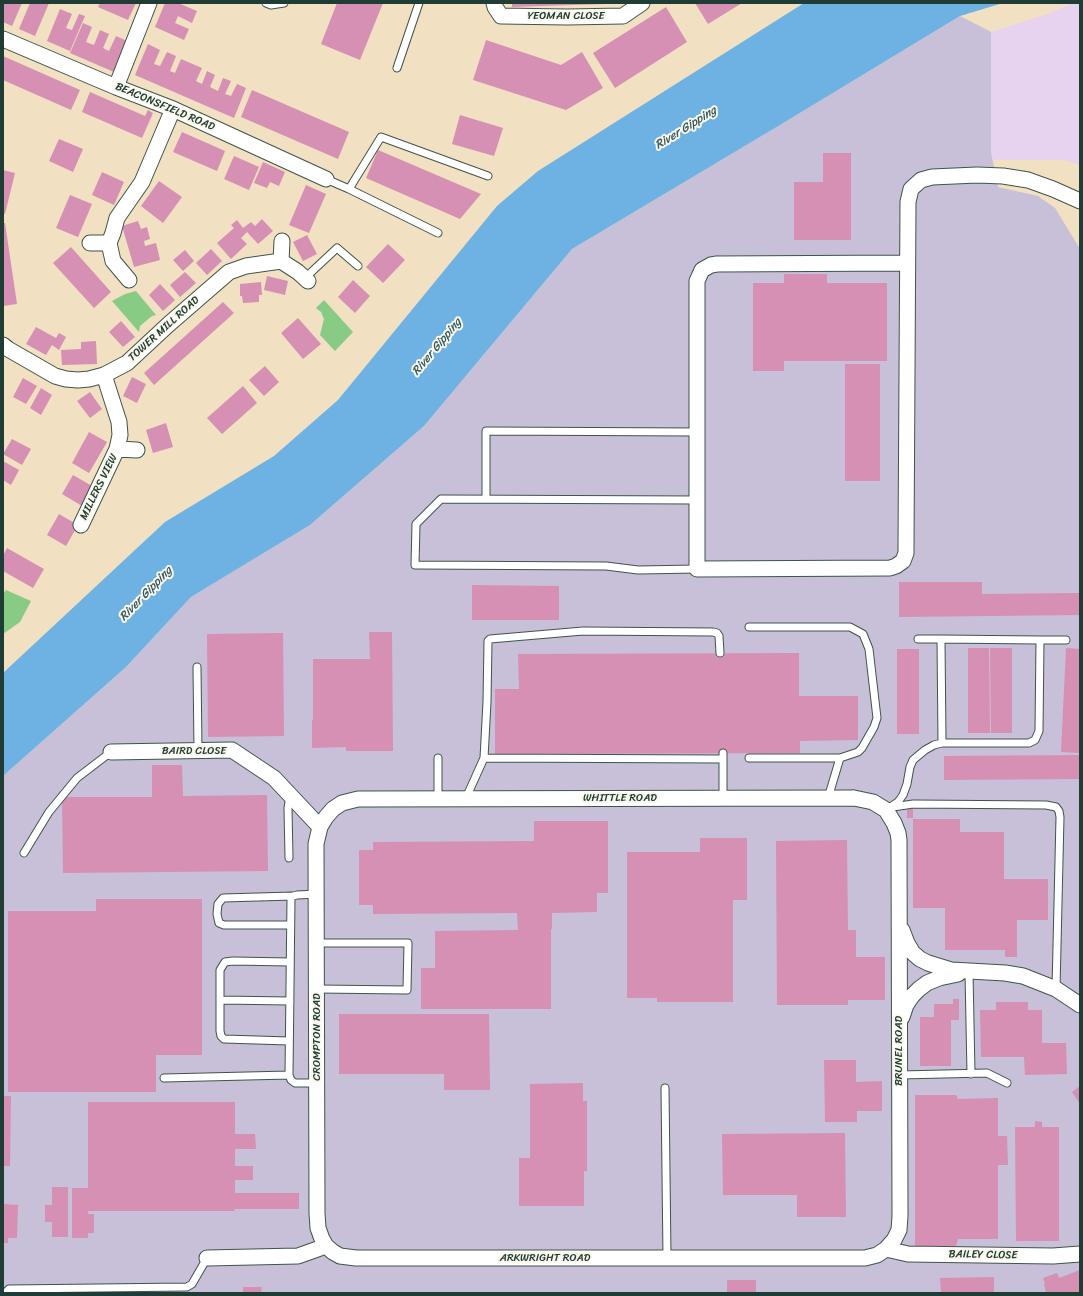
<!DOCTYPE html>
<style>
body{margin:0}
#map{position:relative;width:1083px;height:1296px;overflow:hidden;background:#f1e0c1;font-family:Sriracha,sans-serif}
canvas{display:block}
.frame{position:absolute;inset:0;border:4px solid #1f3d34;pointer-events:none}
</style>
<div id="map">
<canvas width="1083" height="1296"></canvas>
<div class="frame"></div>
</div>
<script>
const c = document.querySelector('canvas').getContext('2d');
c.lineJoin = 'round';
function fillPath(path, color) {
  c.fillStyle = color;
  c.fill(path, 'evenodd');
}
function poly(rows) {
  const path = new Path2D();
  for (const r of rows) {
    path.moveTo(r[0], r[1]);
    for (let i = 2; i < r.length; i += 2) path.lineTo(r[i], r[i + 1]);
  }
  return path;
}
function trace(path, color, width, dash) {
  c.strokeStyle = color;
  c.lineWidth = width;
  c.lineCap = dash ? 'butt' : 'round';
  c.setLineDash(dash || []);
  c.stroke(path);
}
function write(font, color, halo, rows, align = 'center') {
  c.font = font + ' Sriracha,sans-serif';
  c.lineWidth = 4;
  c.setLineDash([]);
  c.textBaseline = 'middle';
  c.strokeStyle = halo;
  c.fillStyle = color;
  for (const [text, x, y, turn = 0] of rows) {
    c.save();
    c.translate(x, y);
    c.rotate((+turn || 0) * Math.PI / 180);
    c.textAlign = isNaN(turn) ? turn : align;
    if (halo) c.strokeText(text, 0, 0);
    c.fillText(text, 0, 0);
    c.restore();
  }
}
fillPath(poly([
 [1073,3,1080,3,1080,165,1064,160,993,160,991,152,991,32,1048,14]
]), '#e7d2ef');
fillPath(poly([
 [960,16,991,32,991,152,998,187,1038,196,1055,208,1080,249,1080,1293,3,1293,3,776,126,667,191,597,310,525,424,426,572,249,780,125]
]), '#c8bfd8');
fillPath(poly([
 [136,291,156,315,152,316,140,326,139,332,112,301,125,294],
 [324,300,353,332,335,351,320,335,324,319,321,312,316,308],
 [6,590,31,601,20,622,3,634,3,594]
]), '#87cb85');
fillPath(poly([
 [804,3,1003,3,960,16,780,125,572,249,424,426,310,525,191,597,126,667,3,776,3,673,165,522,274,456,338,400,497,206,538,171]
]), '#6db2e3');
fillPath(poly([
 [3,3,22,3,12,26,3,22],
 [30,3,49,3,35,36,19,29],
 [100,3,116,4,136,3,128,20,98,7],
 [165,3,178,3,197,11,192,23,178,16,175,23,189,29,184,40,155,27],
 [337,3,383,3,360,60,321,44],
 [512,3,605,3,605,4,512,7],
 [695,3,742,3,708,24],
 [666,7,687,42,615,88,593,53],
 [60,9,72,14,66,28,72,30,79,14,85,16,70,51,47,41],
 [83,23,92,27,86,42,94,45,100,30,109,34,103,48,109,51,116,36,127,41,114,72,70,53],
 [486,40,561,65,582,52,603,88,566,110,473,80],
 [148,44,160,50,154,64,160,66,167,52,176,56,170,71,175,73,181,59,202,68,196,81,202,84,207,71,215,75,210,87,218,91,223,78,231,81,225,94,231,96,237,84,246,88,234,118,135,75],
 [3,56,80,90,71,110,3,80],
 [252,90,349,132,338,159,241,117],
 [90,92,145,116,148,110,153,113,142,138,82,112],
 [460,115,503,128,494,156,452,144],
 [182,132,225,151,217,171,173,152],
 [59,139,83,149,73,172,49,161],
 [378,150,481,194,460,219,366,178],
 [823,153,851,153,851,240,794,240,794,182,823,182],
 [234,156,259,167,249,190,224,179],
 [263,162,285,172,279,186,270,182,267,188,254,183],
 [3,170,15,173,5,214,3,213],
 [102,172,124,182,114,205,92,195],
 [159,181,182,197,163,223,141,206],
 [306,185,326,194,309,233,289,225],
 [70,195,92,204,78,237,56,228],
 [262,219,273,231,258,244,247,232,241,238,247,244,231,259,217,243,234,228,231,225,237,220,243,228,251,222,255,226],
 [138,221,141,229,147,227,150,239,144,241,145,246,156,243,160,260,134,267,122,226],
 [3,223,5,223,17,304,3,306],
 [307,235,317,254,303,261,293,242],
 [388,244,405,260,383,283,366,267],
 [71,247,111,292,94,308,53,263],
 [211,249,222,261,207,275,196,263],
 [185,250,194,261,183,271,173,260],
 [185,272,196,283,180,297,170,285],
 [784,274,827,274,827,283,887,283,887,361,784,361,784,371,753,371,753,283,784,283],
 [267,276,288,281,285,295,264,290],
 [353,280,370,296,355,313,338,297],
 [261,282,262,295,259,295,259,302,243,303,242,296,240,296,240,284],
 [160,284,175,300,163,311,149,295],
 [223,302,234,313,154,385,144,373],
 [298,318,321,344,303,359,281,333],
 [121,321,135,337,123,347,109,332],
 [36,327,56,338,59,333,66,337,59,350,52,345,46,355,26,344],
 [96,341,97,364,62,365,61,350,81,349,81,342],
 [845,364,880,364,880,481,845,481],
 [265,366,279,382,264,396,249,380],
 [132,377,146,384,137,403,123,396],
 [23,378,37,386,26,404,13,397],
 [243,386,257,403,222,434,207,418],
 [41,388,52,395,41,415,30,408],
 [90,392,102,409,90,418,77,401],
 [166,423,173,447,153,453,146,430],
 [89,432,107,442,89,473,72,463],
 [12,439,31,449,22,465,3,454],
 [3,461,19,470,11,485,3,480],
 [73,475,92,486,82,506,62,494],
 [59,514,78,525,66,546,47,535],
 [7,548,44,569,33,588,3,571,3,556],
 [899,582,982,582,982,594,1080,593,1080,615,899,617],
 [472,585,559,586,559,620,472,620],
 [369,632,392,632,393,751,346,751,346,747,312,748,312,720,313,720,313,659,370,659],
 [283,633,284,736,208,737,207,634],
 [968,648,989,648,990,733,968,733],
 [990,648,1012,648,1012,733,991,733],
 [1066,648,1080,649,1080,753,1061,752],
 [897,649,919,649,919,734,897,734],
 [799,653,799,696,858,696,858,740,800,741,800,753,495,754,495,689,519,689,518,654],
 [1080,755,1080,779,944,780,944,756],
 [152,765,182,765,183,796,267,795,268,871,63,873,62,797,152,797],
 [907,809,913,809,913,818,907,818],
 [913,819,960,819,960,832,1004,832,1004,879,1048,879,1048,920,1017,920,1017,957,1005,957,1005,950,945,950,945,908,913,908],
 [534,821,608,821,608,893,597,893,597,912,552,913,552,929,551,929,551,1009,421,1009,421,968,435,968,435,931,518,930,517,913,373,914,373,905,359,905,359,850,373,850,373,842,534,841],
 [700,838,747,838,747,900,733,900,733,1002,657,1002,657,998,627,998,627,852,700,852],
 [847,840,848,930,856,930,856,957,885,957,885,1000,848,1000,848,1005,777,1005,776,841],
 [96,899,202,899,202,1055,156,1055,156,1092,8,1092,8,911,96,911],
 [953,999,959,999,959,1020,951,1020,951,1066,920,1066,920,1017,934,1017,934,1004,953,1004],
 [996,1002,1028,1002,1028,1010,1042,1010,1042,1043,1066,1043,1067,1074,1025,1075,1024,1057,981,1057,980,1010,996,1010],
 [339,1014,489,1014,490,1090,444,1090,444,1074,339,1074],
 [824,1060,856,1060,856,1082,882,1081,882,1111,857,1111,857,1122,825,1122],
 [583,1083,583,1101,587,1101,587,1171,584,1171,584,1206,519,1206,519,1158,530,1158,530,1084],
 [1080,1086,1080,1104,1072,1092],
 [915,1095,956,1095,958,1099,998,1098,998,1136,1007,1136,1008,1165,998,1165,998,1239,958,1239,956,1246,915,1246],
 [3,1096,11,1096,10,1166,3,1166],
 [88,1102,235,1102,235,1134,255,1134,256,1149,235,1149,235,1166,253,1166,253,1180,235,1180,235,1193,299,1193,299,1209,234,1209,235,1211,88,1211,88,1214,94,1214,94,1233,88,1233,88,1238,72,1238,72,1188,88,1188],
 [1035,1121,1042,1122,1042,1127,1059,1127,1059,1241,1016,1241,1015,1127,1035,1127],
 [845,1133,846,1217,797,1217,797,1195,723,1195,722,1134],
 [52,1187,68,1187,68,1237,52,1237,52,1222,45,1222,45,1205,52,1205],
 [3,1204,18,1205,17,1238,8,1238,8,1243,3,1243],
 [1080,1270,1080,1293,1046,1293,1044,1284,1045,1284,1043,1278,1057,1273,1059,1278],
 [994,1277,994,1293,941,1293,940,1278],
 [727,1280,756,1280,756,1293,727,1293],
 [243,1287,262,1287,261,1293,243,1293]
]), '#d590b3');
const lane = poly([
 [266,3,271,5,284,3],
 [397,68,419,3],
 [326,179,349,189,438,233],
 [349,189,381,137,488,176],
 [305,278,337,248,358,266],
 [486,499,486,431,697,432],
 [697,569,638,570,606,566,415,565,416,524,441,499,697,500],
 [918,639,941,639],
 [1040,640,1066,640],
 [197,667,198,751],
 [723,753,723,798],
 [438,758,438,799],
 [484,758,723,759],
 [749,758,840,758,858,752,862,748,874,727,877,718,869,649,863,634,850,627,749,627],
 [466,798,484,758,487,702,488,641,490,639,583,631,713,632,717,633,719,636,720,653],
 [828,798,840,758],
 [893,807,913,804,1046,805,1056,807,1059,811,1060,817,1056,989],
 [886,810,898,802,903,795,907,784,910,767,913,760,925,750,934,745,942,743,1029,743,1035,740,1039,731,1040,640,941,639,942,743],
 [24,853,49,812,77,778,111,752],
 [289,858,288,808,290,796],
 [290,925,224,925,219,923,217,914,218,904,223,898,293,896],
 [316,943,408,943,407,990,317,989],
 [969,972,971,1074],
 [220,1000,290,1001],
 [289,1041,224,1039,221,1036,220,1031,220,970,225,962,233,961,290,962],
 [900,1075,987,1073,1007,1083],
 [164,1078,289,1075],
 [317,1083,295,1083,291,1080,289,1075,291,898,293,896,297,895,317,894],
 [665,1088,667,1258],
 [5,1293,9,1289,187,1287,192,1284,207,1258]
]);
const street = poly([
 [494,3,495,7,501,16,567,17,623,16,642,3],
 [3,39,116,87,173,109,326,179],
 [116,87,149,3],
 [90,243,109,243],
 [281,261,282,241],
 [907,263,717,264,711,265,702,270,697,281,697,569,890,568,896,566,903,561,906,553,906,545,908,202,911,189,921,180,932,177,977,175,1003,176,1028,180,1053,189,1080,201],
 [129,280,113,261,109,243,113,233,117,218,142,182,173,109],
 [3,345,8,349,55,376,66,379,78,380,89,379,104,375,127,363,169,324,229,272,246,266,281,261,298,272,308,281],
 [104,375,119,422,120,435,117,449,137,450],
 [81,525,117,449],
 [111,752,232,750,274,778,320,827],
 [854,798,873,802,886,810,894,823,898,833,899,840,900,1216,899,1230,894,1240,886,1249,877,1255,865,1258,356,1258,340,1256,333,1252,326,1246,322,1239,318,1228,317,1213,316,844,320,827,326,817,333,809,342,803,358,799,854,798],
 [902,930,907,943,913,953,920,959,928,963,951,970,1005,973,1023,976,1056,989,1080,1005],
 [902,1017,906,1005,912,996,919,989,927,983,939,978,958,974],
 [886,1249,908,1254,1053,1256,1080,1254],
 [207,1258,298,1256,326,1246]
]);
trace(lane, '#3e5549', 9);
trace(street, '#3e5549', 17);
trace(lane, '#fff', 7);
trace(street, '#fff', 15);
write('11px', '#1f3d34', '#fbf7ec', [
 ["YEOMAN CLOSE",566,16],
 ["BEACONSFIELD ROAD",165,107,23],
 ["TOWER MILL ROAD",164,329,-42],
 ["MILLERS VIEW",99,487,-64],
 ["BAIRD CLOSE",194,751],
 ["WHITTLE ROAD",620,798],
 ["CROMPTON ROAD",317,1037,-90],
 ["BRUNEL ROAD",899,1051,-90],
 ["BAILEY CLOSE",983,1255,1],
 ["ARKWRIGHT ROAD",545,1258]
]);
write('italic 12px', '#325a60', '#fbf7ec', [
 ["River Gipping",686,128,-32],
 ["River Gipping",437,347,-50],
 ["River Gipping",146,594,-46]
]);
</script>
